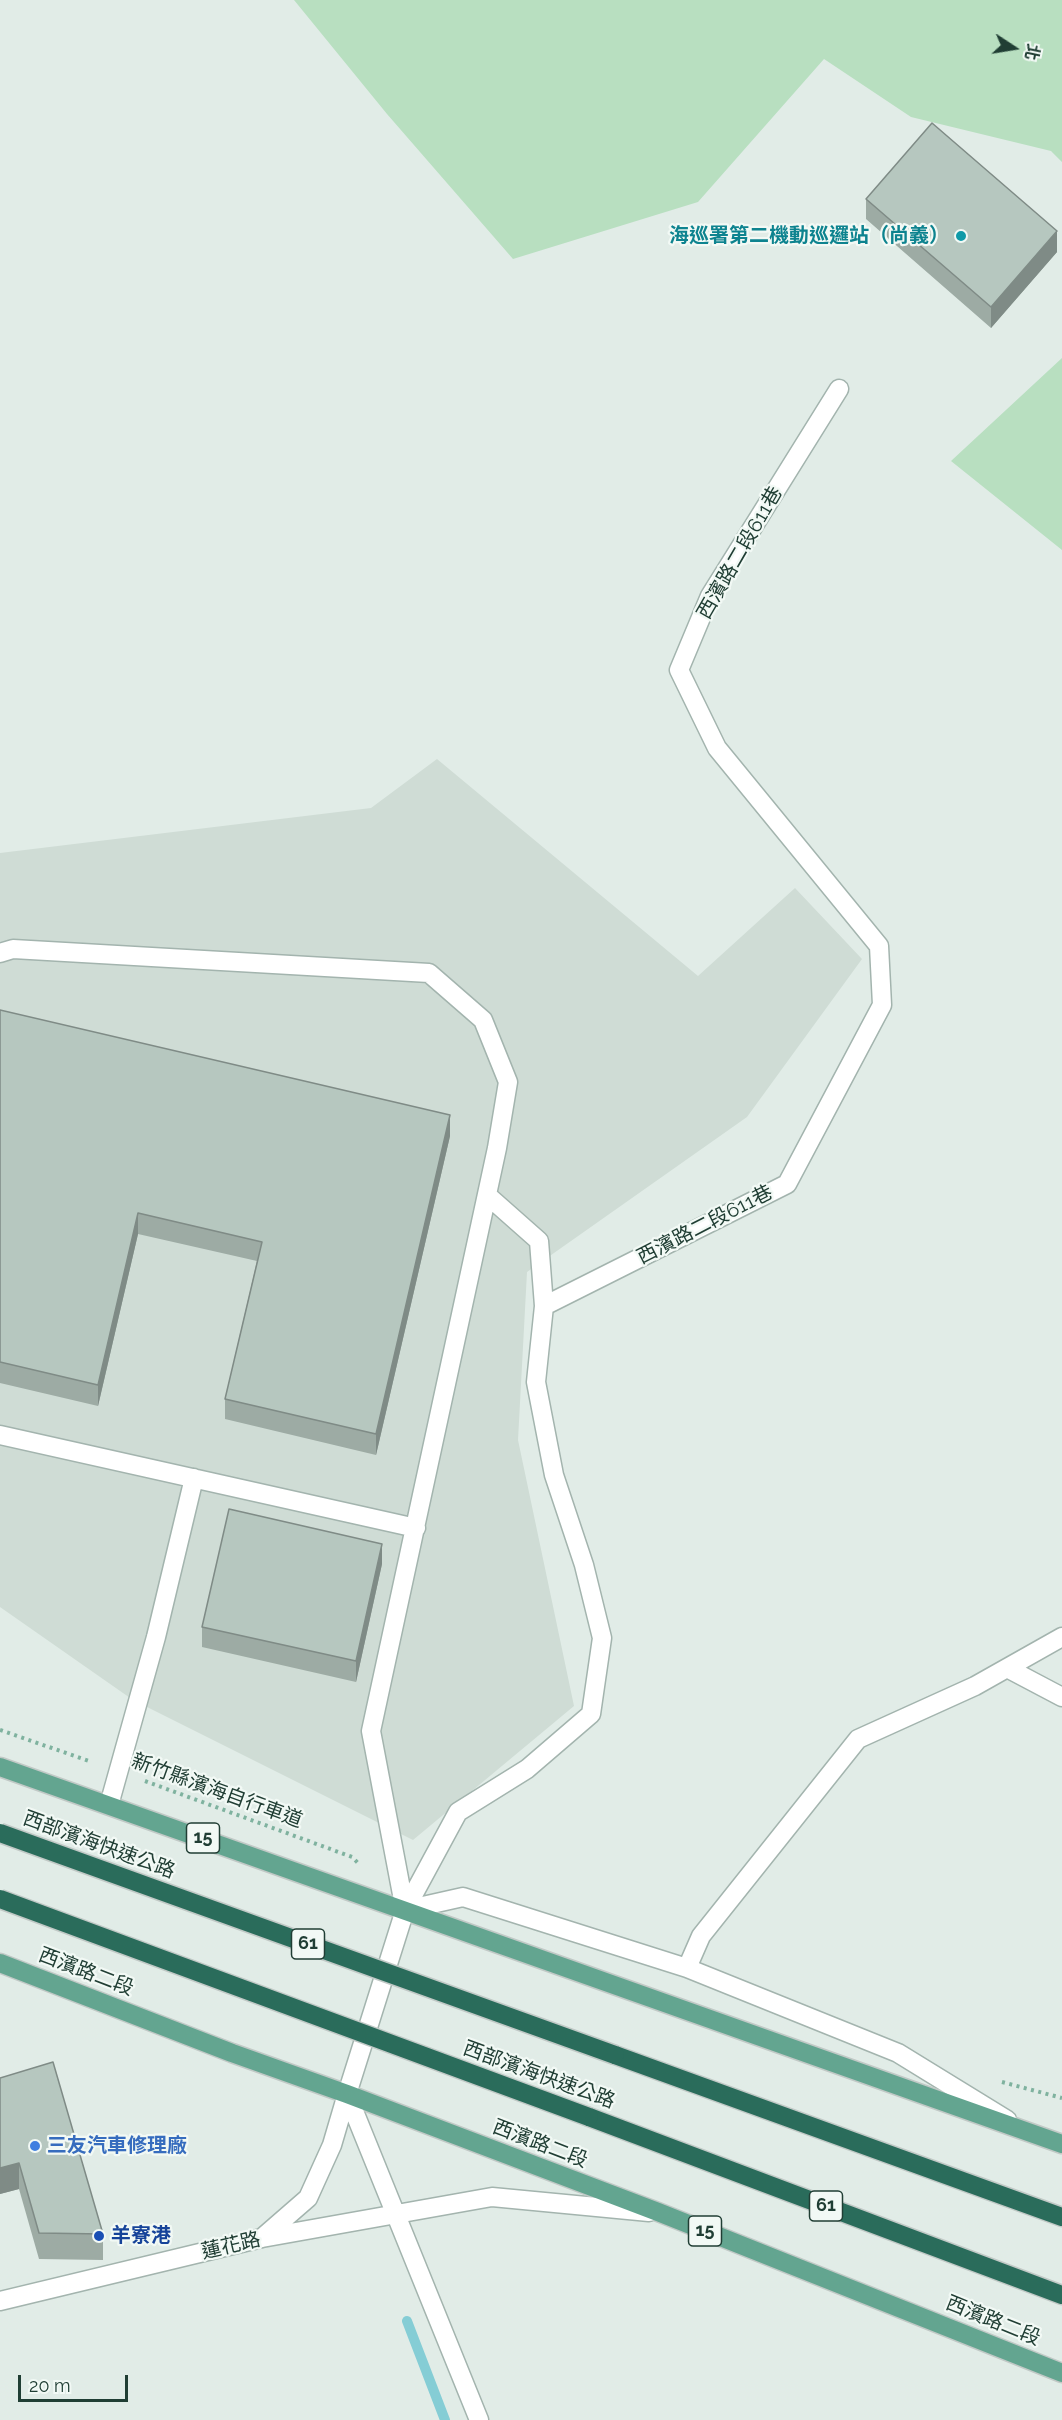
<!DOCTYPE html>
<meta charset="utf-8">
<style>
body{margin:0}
#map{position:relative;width:1062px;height:2420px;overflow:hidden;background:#e1ece7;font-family:Raleway,"Noto Sans TC",sans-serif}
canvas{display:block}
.north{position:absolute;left:984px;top:18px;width:60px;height:60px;-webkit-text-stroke:4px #f2f9f5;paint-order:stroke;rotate:102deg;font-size:16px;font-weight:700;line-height:24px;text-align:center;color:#203e34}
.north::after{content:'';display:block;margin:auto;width:21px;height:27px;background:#203e34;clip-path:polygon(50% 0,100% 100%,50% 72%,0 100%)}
.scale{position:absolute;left:18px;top:2375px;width:110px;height:27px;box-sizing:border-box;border:3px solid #203e34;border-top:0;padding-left:8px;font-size:18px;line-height:21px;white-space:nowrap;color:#203e34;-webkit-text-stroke:4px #f2f9f5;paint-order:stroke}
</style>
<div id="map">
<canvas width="1062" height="2420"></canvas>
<div class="north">北</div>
<div class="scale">20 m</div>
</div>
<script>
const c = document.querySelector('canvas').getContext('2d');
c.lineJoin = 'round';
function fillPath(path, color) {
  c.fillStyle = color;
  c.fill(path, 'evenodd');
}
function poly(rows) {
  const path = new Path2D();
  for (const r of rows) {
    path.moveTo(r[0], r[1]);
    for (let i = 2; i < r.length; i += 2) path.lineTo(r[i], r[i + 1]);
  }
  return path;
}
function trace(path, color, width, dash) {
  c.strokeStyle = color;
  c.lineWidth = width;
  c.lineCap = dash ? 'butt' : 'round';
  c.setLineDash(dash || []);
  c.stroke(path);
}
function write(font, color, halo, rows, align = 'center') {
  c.font = font + ' Raleway,"Noto Sans TC",sans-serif';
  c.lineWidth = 4.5;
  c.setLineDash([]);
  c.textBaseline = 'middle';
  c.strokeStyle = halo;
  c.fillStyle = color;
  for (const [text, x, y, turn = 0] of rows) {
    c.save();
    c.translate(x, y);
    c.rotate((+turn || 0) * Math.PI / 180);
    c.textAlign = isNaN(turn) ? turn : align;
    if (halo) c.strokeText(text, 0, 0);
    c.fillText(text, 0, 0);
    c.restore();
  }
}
fillPath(poly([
 [437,759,698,976,795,888,862,959,747,1117,527,1272,518,1440,574,1706,413,1840,133,1700,0,1607,0,853,371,808]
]), '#cfdcd5');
fillPath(poly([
 [294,0,1062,0,1062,162,1051,151,911,117,824,59,698,202,513,259,387,114],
 [1062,358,1062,550,951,461]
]), '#b8dfc0');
trace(poly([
 [407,2321,445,2420]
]), '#85cdd5', 10);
const minor = poly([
 [0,953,13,949,429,973,483,1020,508,1082,497,1148,371,1731,405,1910],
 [487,1195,539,1241,544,1306],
 [0,1435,416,1528],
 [1007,1668,1062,1697],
 [109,1805,156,1637,194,1478],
 [405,1910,463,1897,687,1968,898,2053,1007,2120],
 [687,1968,701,1936,858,1739,975,1686,1062,1637],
 [262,2238,308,2198,332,2145,347,2094],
 [0,2301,262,2238,492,2197,649,2212],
 [479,2420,347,2094,405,1910,458,1812,527,1769,591,1714,602,1638,584,1565,554,1475,536,1382,544,1306,787,1184,882,1005,879,946,717,748,679,670,710,596,839,389]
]);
const major = poly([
 [0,1767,1062,2144],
 [0,1963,232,2053,347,2094,658,2212,1062,2373]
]);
const highway = poly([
 [615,2055,1062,2217],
 [589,2117,1062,2295]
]);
trace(minor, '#a3b4ae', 21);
trace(major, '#c1c9c6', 21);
trace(highway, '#c1c9c6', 21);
trace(poly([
 [0,1730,92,1762],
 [145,1781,352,1857,358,1863],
 [1002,2082,1062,2098]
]), '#7fb29f', 4, [3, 4.5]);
trace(minor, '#fff', 18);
trace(major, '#63a590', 18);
trace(highway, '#2a6c5b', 18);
const highwayBridge = poly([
 [0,1833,615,2055],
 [0,1899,589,2117]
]);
trace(highwayBridge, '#c1c9c6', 21, []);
trace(highwayBridge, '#2a6c5b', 18);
fillPath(poly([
 [866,199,1057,252,991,328,866,219],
 [0,1010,450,1136,376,1455,225,1419,225,1399,257,1261,138,1234,98,1406,0,1383],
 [382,1564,356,1682,202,1647,202,1627],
 [0,2078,103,2234,103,2260,39,2259,19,2189,0,2194]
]), '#9daba4');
fillPath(poly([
 [1057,231,1057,252,991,328,991,307],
 [450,1115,450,1136,376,1455,376,1434],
 [138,1213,138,1234,98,1406,98,1385],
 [382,1544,382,1564,356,1682,356,1661],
 [19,2163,19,2189,0,2194,0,2168]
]), '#7f8b86');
const building = poly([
 [932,123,1057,231,991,307,866,199,932,123],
 [0,1010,450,1115,376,1434,225,1399,262,1242,138,1213,98,1385,0,1362,0,1010],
 [229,1509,382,1544,356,1661,202,1627,229,1509],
 [53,2062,103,2234,39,2233,19,2163,0,2168,0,2078,53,2062]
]);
fillPath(building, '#b6c7bf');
trace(building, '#7f8b86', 1.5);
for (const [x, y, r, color] of [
 [961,236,6,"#0f9aa8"],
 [35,2146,6,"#3f7fe0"],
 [99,2236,6,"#1a4fb4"]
]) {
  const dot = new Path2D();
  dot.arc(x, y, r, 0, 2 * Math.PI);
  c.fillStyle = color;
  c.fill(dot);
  trace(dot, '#f2f9f5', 2);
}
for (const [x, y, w] of [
 [203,1838,33],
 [308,1944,33],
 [826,2206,33],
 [705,2231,33]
]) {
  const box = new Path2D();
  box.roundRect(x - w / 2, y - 15, w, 30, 4.5);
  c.fillStyle = '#f2f9f5';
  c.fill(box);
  trace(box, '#203e34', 1.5);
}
write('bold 18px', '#203e34', null, [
 ["15",203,1838],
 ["61",308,1944],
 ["61",826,2206],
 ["15",705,2231]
]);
write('bold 20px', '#0d838f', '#f2f9f5', [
 ["海巡署第二機動巡邏站（尚義）",949,236]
], 'right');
write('20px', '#203e34', '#f2f9f5', [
 ["西濱路二段611巷",740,553,-60],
 ["西濱路二段611巷",705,1225,-27],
 ["新竹縣濱海自行車道",217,1791,20],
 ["西部濱海快速公路",99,1845,20],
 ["西濱路二段",86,1972,21],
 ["西部濱海快速公路",539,2075,20],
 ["西濱路二段",540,2144,21],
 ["蓮花路",231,2246,-13],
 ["西濱路二段",993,2321,22]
]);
write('bold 20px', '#366cbe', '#f2f9f5', [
 ["三友汽車修理廠",47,2146]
], 'left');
write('bold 20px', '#164399', '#f2f9f5', [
 ["羊寮港",111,2236]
], 'left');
</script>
